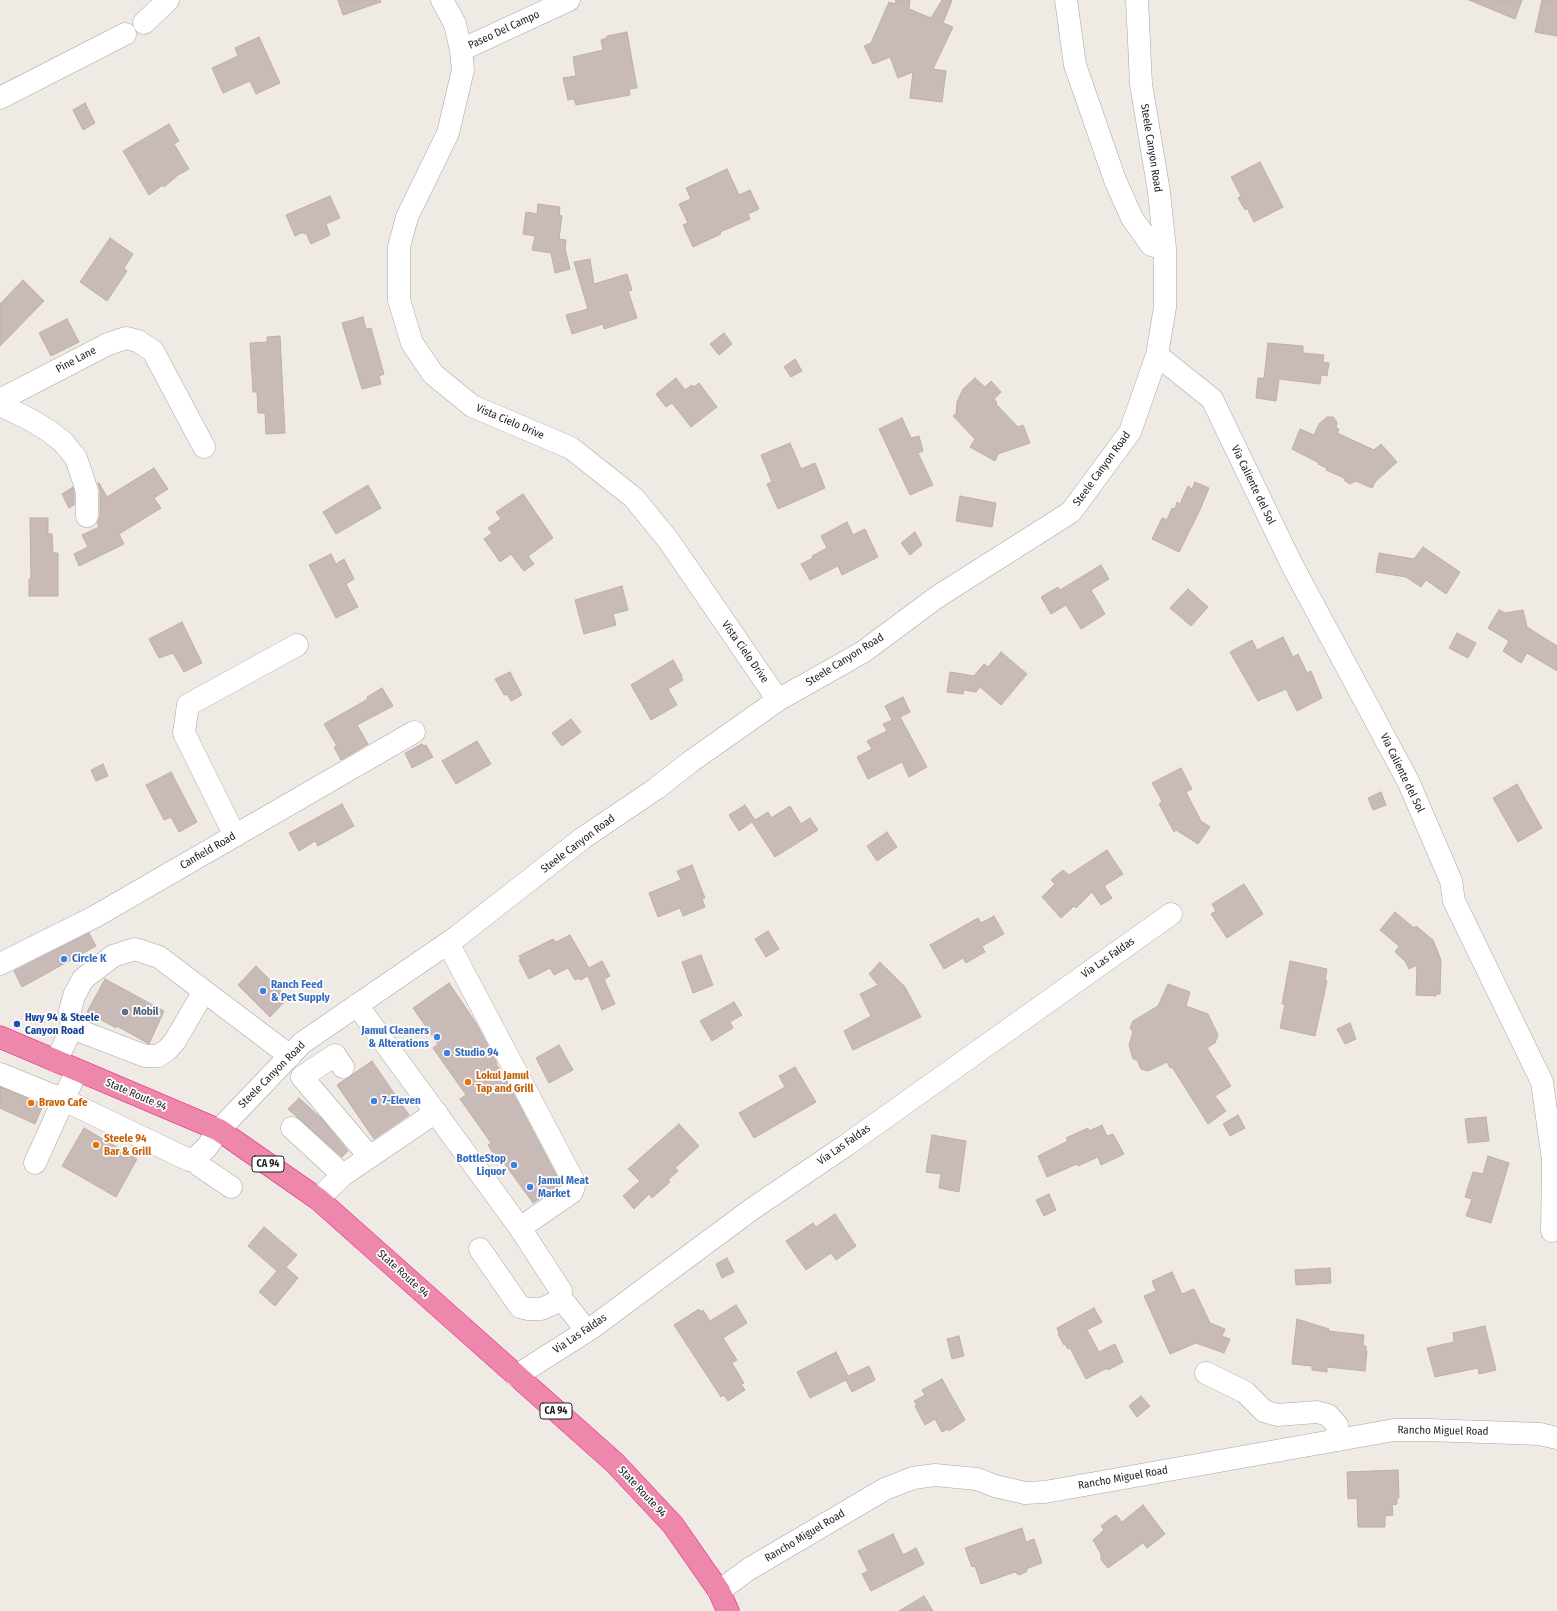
<!DOCTYPE html>
<style>
body{margin:0}
canvas{display:block;background:#f0eae4}
</style>
<canvas width="1557" height="1611"></canvas>
<script>
const c = document.querySelector('canvas').getContext('2d');
c.lineJoin = 'round';
function fillPath(path, color) {
  c.fillStyle = color;
  c.fill(path, 'evenodd');
}
function poly(rows) {
  const path = new Path2D();
  for (const r of rows) {
    path.moveTo(r[0], r[1]);
    for (let i = 2; i < r.length; i += 2) path.lineTo(r[i], r[i + 1]);
  }
  return path;
}
function trace(path, color, width, dash) {
  c.strokeStyle = color;
  c.lineWidth = width;
  c.lineCap = dash ? 'butt' : 'round';
  c.setLineDash(dash || []);
  c.stroke(path);
}
function write(font, color, halo, rows, align = 'center') {
  c.font = font + ' "Fira Sans Condensed",sans-serif';
  c.lineWidth = 3.5;
  c.setLineDash([]);
  c.textBaseline = 'middle';
  c.strokeStyle = halo;
  c.fillStyle = color;
  for (const [text, x, y, turn = 0] of rows) {
    c.save();
    c.translate(x, y);
    c.rotate((+turn || 0) * Math.PI / 180);
    c.textAlign = isNaN(turn) ? turn : align;
    if (halo) c.strokeText(text, 0, 0);
    c.fillText(text, 0, 0);
    c.restore();
  }
}
const building = poly([
 [338,0,380,0,381,2,343,15,338,0],
 [896,0,910,0,909,9,931,18,942,0,952,0,943,23,953,27,933,69,946,71,942,102,910,98,913,72,898,78,890,57,873,64,864,46,871,43,889,2,895,4,896,0],
 [1469,0,1522,0,1515,19,1469,0],
 [1542,0,1557,0,1557,36,1535,32,1542,0],
 [627,32,637,88,629,89,630,95,576,105,574,99,568,100,563,78,576,76,573,57,603,50,601,40,607,38,607,36,627,32],
 [259,37,280,83,256,94,250,81,223,93,212,68,238,56,235,48,259,37],
 [85,103,95,123,83,130,73,110,85,103],
 [169,124,179,141,174,144,189,169,178,175,164,187,163,185,149,195,123,151,169,124],
 [1260,162,1283,207,1254,222,1247,208,1245,210,1238,198,1241,196,1231,177,1260,162],
 [727,169,739,195,750,190,759,209,748,214,750,219,720,232,721,234,693,247,683,225,688,223,679,204,691,199,686,188,727,169],
 [330,196,340,218,326,224,330,235,311,244,306,233,304,234,303,232,295,236,286,215,330,196],
 [538,204,560,207,559,215,562,216,559,239,566,240,565,249,570,269,555,273,551,253,532,250,535,236,523,234,526,212,537,214,538,204],
 [110,238,133,254,124,268,127,271,107,301,80,282,110,238],
 [590,259,594,284,627,274,632,290,628,291,637,318,604,329,603,324,572,334,566,315,588,309,574,262,590,259],
 [23,280,44,301,0,346,0,304,23,280],
 [363,317,366,329,371,328,384,374,379,376,381,384,362,389,342,323,363,317],
 [67,319,79,342,51,356,39,333,67,319],
 [724,333,732,344,719,355,710,344,724,333],
 [280,336,285,433,266,434,265,413,258,413,257,392,253,392,250,343,267,342,267,337,280,336],
 [1268,343,1303,346,1303,353,1324,355,1323,362,1329,363,1327,376,1321,375,1320,384,1279,379,1276,401,1256,398,1258,378,1264,378,1268,343],
 [795,359,802,371,791,377,784,367,795,359],
 [676,378,685,390,692,385,694,387,699,383,717,407,691,427,672,403,666,407,656,394,676,378],
 [975,378,985,387,991,381,1001,392,994,399,997,403,996,404,1018,427,1023,425,1030,443,998,454,995,461,970,447,975,439,953,416,956,414,957,402,963,389,975,378],
 [1327,417,1333,417,1337,422,1336,428,1339,429,1337,433,1374,450,1381,444,1397,462,1375,482,1372,488,1356,481,1350,484,1345,481,1344,478,1326,470,1327,468,1318,464,1319,463,1292,449,1300,429,1314,435,1319,424,1327,417],
 [902,418,911,438,919,436,923,451,918,453,933,485,910,495,879,429,902,418],
 [790,443,801,469,815,463,825,488,778,509,767,484,772,482,761,455,790,443],
 [154,468,168,489,154,498,161,508,119,534,124,544,79,566,74,554,88,547,82,535,99,527,97,523,100,516,100,491,98,483,99,483,107,497,154,468],
 [1195,482,1209,488,1199,512,1179,552,1152,539,1162,518,1167,520,1172,508,1175,509,1177,502,1180,504,1188,486,1192,489,1195,482],
 [368,485,381,508,336,534,323,512,368,485],
 [73,487,74,493,74,505,69,508,62,494,73,487],
 [523,494,553,538,528,556,534,564,524,571,511,554,500,562,484,539,492,533,488,528,501,519,496,512,523,494],
 [960,496,996,503,992,527,956,521,960,496],
 [30,518,48,518,48,534,52,534,53,553,58,553,58,596,29,596,29,579,31,579,30,518],
 [847,522,853,535,865,529,878,557,842,575,838,566,810,580,801,564,813,558,812,556,827,548,821,536,847,522],
 [915,532,922,545,910,555,901,543,915,532],
 [1423,547,1460,572,1446,594,1426,580,1421,587,1406,577,1376,572,1379,553,1414,559,1423,547],
 [331,554,336,564,344,559,354,579,346,584,358,607,336,618,309,565,331,554],
 [1101,565,1109,579,1091,590,1105,614,1081,629,1066,605,1051,614,1041,597,1058,587,1060,590,1101,565],
 [622,586,628,610,613,614,616,625,584,634,575,600,622,586],
 [1188,589,1208,607,1191,626,1170,608,1188,589],
 [1499,610,1505,613,1523,610,1527,627,1557,646,1557,671,1527,653,1521,663,1503,651,1509,641,1488,628,1499,610],
 [182,622,202,663,184,672,173,653,159,658,149,639,182,622],
 [1457,633,1476,643,1468,658,1449,648,1457,633],
 [1283,637,1293,657,1298,654,1307,673,1311,671,1322,698,1297,711,1286,689,1258,701,1230,652,1252,640,1257,650,1283,637],
 [1001,652,1027,674,1001,705,980,687,976,692,964,690,963,694,947,692,950,672,974,676,984,664,988,667,1001,652],
 [673,660,682,676,681,677,683,680,668,689,677,705,651,720,631,685,673,660],
 [510,672,522,695,511,701,507,694,504,695,495,679,510,672],
 [382,688,393,706,357,725,368,744,341,760,334,747,337,746,324,724,368,699,367,697,382,688],
 [903,697,910,712,900,717,927,767,909,777,902,762,868,779,857,757,872,749,867,741,887,731,883,724,892,720,885,706,903,697],
 [571,719,581,732,562,746,552,733,571,719],
 [477,741,491,764,456,784,442,761,477,741],
 [422,744,424,746,426,745,433,757,412,768,405,753,422,744],
 [103,764,108,776,96,781,91,770,103,764],
 [1181,768,1192,789,1186,792,1201,821,1210,827,1198,844,1176,830,1174,832,1159,804,1162,801,1152,783,1181,768],
 [171,772,197,822,179,832,171,817,164,820,146,785,171,772],
 [1517,784,1542,828,1518,842,1493,798,1517,784],
 [1381,792,1386,805,1373,810,1368,798,1381,792],
 [342,804,354,826,318,846,315,841,299,851,289,833,342,804],
 [745,805,755,820,768,812,771,818,790,806,801,824,810,818,818,830,775,857,752,822,739,831,729,815,745,805],
 [887,832,897,847,877,861,867,846,887,832],
 [1107,850,1123,874,1104,886,1112,898,1101,905,1092,892,1076,908,1074,906,1061,918,1042,897,1055,884,1051,880,1063,870,1069,875,1107,850],
 [692,865,705,898,702,899,705,907,683,916,680,908,658,917,649,893,681,880,677,871,692,865],
 [1244,884,1263,914,1227,938,1211,914,1216,911,1212,904,1244,884],
 [1395,912,1414,928,1416,926,1433,940,1441,960,1440,994,1436,994,1436,996,1416,995,1417,965,1409,969,1405,961,1395,952,1399,946,1380,930,1395,912],
 [994,916,1004,934,982,946,985,952,966,963,963,958,944,969,930,945,978,918,981,923,994,916],
 [768,931,779,949,766,957,755,939,768,931],
 [89,933,96,946,22,987,14,971,89,933],
 [570,935,589,968,602,961,610,976,604,979,615,1004,602,1010,588,976,580,980,579,978,575,980,568,968,554,975,550,968,529,979,519,960,521,959,519,956,553,939,556,942,570,935],
 [701,955,713,985,693,993,682,962,701,955],
 [1290,961,1327,969,1325,981,1327,981,1315,1036,1280,1028,1285,1004,1282,1004,1290,961],
 [880,962,905,987,921,1017,853,1050,844,1031,871,1016,860,994,878,985,869,974,880,962],
 [256,966,288,998,270,1017,238,985,256,966],
 [105,979,164,1011,149,1044,117,1026,116,1028,87,1012,105,979],
 [449,983,476,1023,497,1063,496,1064,503,1074,561,1184,533,1203,499,1156,496,1158,488,1145,491,1143,460,1099,466,1095,433,1048,438,1044,413,1008,449,983],
 [1168,984,1190,992,1186,1006,1208,1014,1218,1035,1215,1043,1207,1048,1231,1086,1215,1096,1226,1111,1208,1124,1172,1067,1170,1068,1167,1062,1148,1071,1141,1069,1137,1060,1133,1059,1129,1045,1133,1032,1130,1028,1133,1021,1158,1006,1168,984],
 [734,1002,742,1015,730,1022,733,1028,712,1041,700,1021,734,1002],
 [1350,1023,1356,1039,1345,1044,1337,1029,1350,1023],
 [559,1045,573,1070,549,1083,536,1058,559,1045],
 [372,1061,409,1115,374,1139,337,1085,372,1061],
 [795,1067,816,1102,754,1138,739,1113,785,1087,779,1076,795,1067],
 [0,1087,43,1105,35,1124,0,1108,0,1087],
 [299,1098,322,1119,348,1151,342,1157,288,1109,299,1098],
 [1238,1115,1245,1128,1230,1136,1223,1124,1238,1115],
 [1486,1117,1489,1141,1468,1143,1465,1119,1486,1117],
 [679,1124,699,1146,675,1168,678,1171,668,1180,670,1182,652,1198,649,1194,634,1209,623,1196,640,1181,628,1169,679,1124],
 [1102,1125,1107,1136,1113,1134,1124,1154,1101,1165,1098,1157,1078,1166,1077,1164,1047,1177,1038,1156,1068,1141,1066,1138,1088,1128,1089,1131,1102,1125],
 [84,1128,137,1159,116,1197,62,1166,84,1128],
 [932,1135,966,1141,959,1192,939,1188,941,1174,926,1172,932,1135],
 [1488,1156,1509,1163,1491,1223,1466,1216,1472,1199,1465,1197,1473,1172,1483,1174,1488,1156],
 [1049,1194,1056,1210,1044,1216,1036,1200,1049,1194],
 [835,1214,856,1246,836,1260,831,1253,806,1270,786,1241,813,1223,816,1227,835,1214],
 [264,1227,297,1255,286,1267,298,1278,275,1306,259,1292,277,1271,248,1246,264,1227],
 [727,1258,734,1272,722,1278,716,1264,727,1258],
 [1330,1268,1331,1283,1296,1285,1295,1270,1330,1268],
 [1172,1272,1182,1294,1194,1289,1210,1323,1225,1329,1222,1336,1230,1339,1224,1353,1196,1343,1170,1354,1144,1296,1156,1291,1152,1281,1172,1272],
 [736,1305,747,1323,723,1338,737,1360,732,1363,744,1383,741,1384,745,1390,728,1401,724,1395,721,1397,674,1325,699,1309,700,1312,703,1310,710,1321,736,1305],
 [1094,1308,1102,1322,1087,1330,1099,1352,1115,1344,1123,1362,1108,1370,1107,1368,1086,1379,1070,1348,1068,1349,1065,1344,1064,1345,1058,1334,1059,1333,1057,1328,1094,1308],
 [1297,1319,1329,1329,1328,1331,1364,1335,1363,1346,1366,1346,1366,1351,1367,1351,1365,1371,1327,1367,1327,1372,1312,1370,1312,1366,1292,1364,1297,1319],
 [1485,1326,1496,1370,1479,1374,1478,1368,1435,1377,1427,1348,1454,1342,1453,1333,1485,1326],
 [959,1336,964,1356,952,1359,947,1339,959,1336],
 [836,1352,848,1376,869,1366,875,1380,852,1392,846,1380,810,1398,797,1372,836,1352],
 [942,1379,965,1420,949,1431,948,1429,942,1432,935,1419,925,1425,915,1406,917,1405,914,1401,925,1395,922,1390,942,1379],
 [1141,1396,1150,1406,1137,1417,1129,1406,1141,1396],
 [1398,1470,1399,1498,1397,1497,1397,1504,1392,1505,1393,1515,1385,1516,1385,1527,1358,1527,1357,1498,1348,1499,1347,1472,1398,1470],
 [1143,1505,1165,1534,1147,1548,1143,1543,1108,1568,1101,1560,1101,1554,1093,1540,1104,1530,1101,1526,1114,1516,1115,1517,1116,1515,1122,1522,1143,1505],
 [1022,1528,1026,1542,1034,1539,1042,1563,1028,1568,1026,1572,1019,1575,1015,1572,981,1584,975,1566,972,1567,965,1548,1022,1528],
 [893,1534,903,1555,916,1548,924,1564,871,1591,862,1574,868,1571,858,1551,893,1534],
 [924,1596,933,1611,899,1611,924,1596]
]);
fillPath(building, '#c8bbb7');
trace(building, '#c3ada5', 1);
const minor = poly([
 [442,0,455,24,461,50,463,70,448,133,407,217,399,247,399,300,412,343,433,374,472,406,571,448,634,498,669,541,778,700],
 [1066,0,1075,65,1115,180,1132,218,1151,245,1165,249],
 [144,23,168,0],
 [461,50,569,0],
 [0,98,125,34],
 [1157,355,1212,399,1292,565,1408,781,1451,881,1454,901,1542,1082,1553,1160,1552,1231],
 [0,400,108,344,126,338,138,341,153,351,204,447],
 [0,405,29,419,49,431,63,442,76,458,87,491,87,516],
 [235,836,184,733,188,705,297,645],
 [448,943,573,1180,574,1186,572,1192,520,1228,561,1291,560,1297,555,1303,541,1309,528,1309,520,1307,480,1249],
 [0,964,96,916,414,732],
 [357,1005,520,1228],
 [72,1028,145,1056,158,1056,167,1050,175,1041,204,991],
 [56,1061,72,1028,70,1011,74,996,83,979,113,956,135,949,159,957,290,1056],
 [343,1067,335,1055,302,1077,369,1156],
 [0,1074,64,1100,189,1160,198,1156,207,1147,219,1130,302,1043,458,936,583,838,657,788,690,762,778,700,863,652,937,597,1071,512,1130,432,1157,355,1165,307,1165,249,1159,192,1141,84,1137,0],
 [292,1128,343,1175],
 [198,1156,200,1166,231,1187],
 [35,1163,77,1070],
 [318,1199,343,1175,436,1112],
 [560,1297,587,1331],
 [1206,1373,1245,1392,1264,1411,1277,1415,1317,1412,1328,1415,1337,1425,1338,1440],
 [516,1376,593,1327,752,1209,845,1146,1171,914],
 [719,1591,749,1569,885,1489,913,1478,935,1475,977,1479,995,1486,1025,1493,1045,1492,1394,1430,1428,1430,1540,1434,1557,1438]
]);
const highway = poly([
 [0,1037,219,1130,318,1199,615,1463,673,1525,719,1591,728,1611]
]);
trace(minor, '#a6a6a6', 23);
trace(highway, '#e71882', 23);
trace(minor, '#fff', 22);
trace(highway, '#ed87ab', 22);
for (const [x, y, r, color] of [
 [64,959,4,"#3f7fe0"],
 [263,991,4,"#3f7fe0"],
 [125,1012,4,"#5c6f8a"],
 [17,1024,4,"#1a4fb4"],
 [437,1037,4,"#3f7fe0"],
 [447,1053,4,"#3f7fe0"],
 [468,1082,4,"#e8710a"],
 [374,1101,4,"#3f7fe0"],
 [31,1103,4,"#e8710a"],
 [96,1145,4,"#e8710a"],
 [514,1165,4,"#3f7fe0"],
 [530,1187,4,"#3f7fe0"]
]) {
  const dot = new Path2D();
  dot.arc(x, y, r, 0, 2 * Math.PI);
  c.fillStyle = color;
  c.fill(dot);
  trace(dot, '#fff', 1.5);
}
for (const [x, y, w] of [
 [268,1164,32],
 [556,1411,32]
]) {
  const box = new Path2D();
  box.roundRect(x - w / 2, y - 8, w, 16, 3);
  c.fillStyle = '#fff';
  c.fill(box);
  trace(box, '#1f1f1f', 1);
}
write('bold 10px', '#1f1f1f', null, [
 ["CA 94",268,1164],
 ["CA 94",556,1411]
]);
write('11px', '#1f1f1f', '#fff', [
 ["Paseo Del Campo",504,30,-25],
 ["Steele Canyon Road",1151,148,81],
 ["Pine Lane",76,360,-28],
 ["Vista Cielo Drive",510,422,23],
 ["Steele Canyon Road",1102,469,-54],
 ["Via Caliente del Sol",1253,485,64],
 ["Vista Cielo Drive",745,652,55],
 ["Steele Canyon Road",845,660,-32],
 ["Via Caliente del Sol",1402,773,64],
 ["Steele Canyon Road",578,844,-37],
 ["Canfield Road",208,851,-30],
 ["Via Las Faldas",1108,958,-35],
 ["Steele Canyon Road",272,1075,-45],
 ["State Route 94",136,1095,23],
 ["Via Las Faldas",844,1145,-35],
 ["State Route 94",403,1274,42],
 ["Via Las Faldas",580,1334,-34],
 ["Rancho Miguel Road",1443,1431,1],
 ["Rancho Miguel Road",1123,1478,-10],
 ["State Route 94",642,1492,47],
 ["Rancho Miguel Road",805,1536,-31]
]);
write('bold 11px', '#366cbe', '#fff', [
 ["Circle K",72,959],
 ["Ranch Feed",271,985],
 ["& Pet Supply",271,998],
 ["Jamul Cleaners",429,1031,"right"],
 ["& Alterations",429,1044,"right"],
 ["Studio 94",455,1053],
 ["7-Eleven",382,1101],
 ["BottleStop",506,1159,"right"],
 ["Liquor",506,1172,"right"],
 ["Jamul Meat",538,1181],
 ["Market",538,1194]
], 'left');
write('bold 11px', '#4e5e75', '#fff', [
 ["Mobil",133,1012]
], 'left');
write('bold 11px', '#164399', '#fff', [
 ["Hwy 94 & Steele",25,1018],
 ["Canyon Road",25,1031]
], 'left');
write('bold 11px', '#c56008', '#fff', [
 ["Lokul Jamul",476,1076],
 ["Tap and Grill",476,1089],
 ["Bravo Cafe",39,1103],
 ["Steele 94",104,1139],
 ["Bar & Grill",104,1152]
], 'left');
</script>
